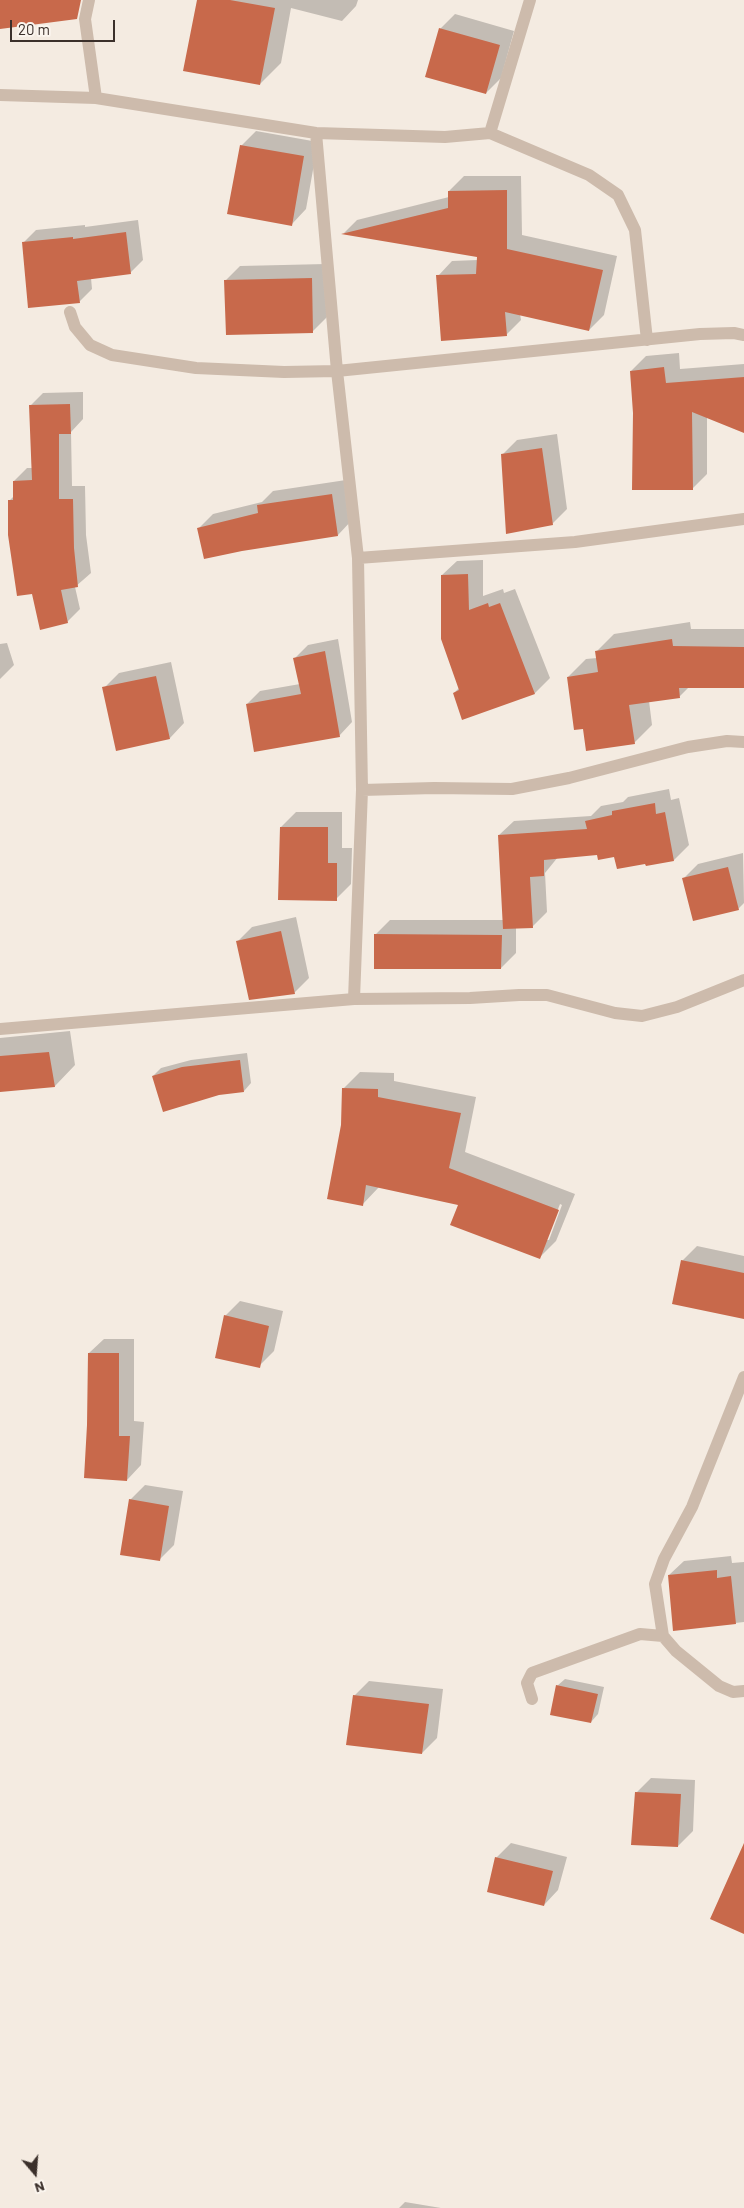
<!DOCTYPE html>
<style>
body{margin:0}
#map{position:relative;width:744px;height:2208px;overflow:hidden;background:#f4ebe1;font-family:Barlow,sans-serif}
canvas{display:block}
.north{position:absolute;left:10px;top:2148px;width:50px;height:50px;-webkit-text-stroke:4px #fbf5ee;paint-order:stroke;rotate:162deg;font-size:14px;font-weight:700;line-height:20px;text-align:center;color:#3b302b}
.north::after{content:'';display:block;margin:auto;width:18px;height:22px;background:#3b302b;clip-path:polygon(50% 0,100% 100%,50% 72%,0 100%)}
.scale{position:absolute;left:10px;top:20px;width:105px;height:22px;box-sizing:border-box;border:2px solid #3b302b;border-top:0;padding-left:6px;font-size:15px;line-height:18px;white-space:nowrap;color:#3b302b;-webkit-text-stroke:4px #fbf5ee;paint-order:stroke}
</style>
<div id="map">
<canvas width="744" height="2208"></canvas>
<div class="north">N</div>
<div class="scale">20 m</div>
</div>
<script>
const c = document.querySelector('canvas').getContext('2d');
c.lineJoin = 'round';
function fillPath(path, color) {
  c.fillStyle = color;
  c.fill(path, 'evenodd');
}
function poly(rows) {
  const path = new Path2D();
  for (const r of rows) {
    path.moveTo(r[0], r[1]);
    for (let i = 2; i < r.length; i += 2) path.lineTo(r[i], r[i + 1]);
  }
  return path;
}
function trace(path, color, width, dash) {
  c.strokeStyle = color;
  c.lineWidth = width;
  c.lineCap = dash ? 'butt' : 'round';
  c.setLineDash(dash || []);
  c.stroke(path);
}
fillPath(poly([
 [198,0,358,0,356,6,342,21,291,8,281,63,260,84],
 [455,14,514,31,501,78,486,93,440,29],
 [256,131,318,142,306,209,292,224,241,146],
 [464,176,521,176,522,235,617,256,604,315,589,330,520,314,521,320,506,335,438,276,452,261,478,260,479,256,344,233,357,220,449,197,449,191],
 [138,220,143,260,130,273,91,278,92,289,79,302,23,243,36,230,85,225,85,227],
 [326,264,327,317,312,332,225,281,240,266],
 [679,353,680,369,744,364,744,432,707,416,707,474,692,489,631,371,646,356],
 [83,392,83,419,71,432,72,486,85,486,86,535,91,573,75,587,80,609,67,622,9,501,14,496,14,481,27,468,32,468,30,406,43,393],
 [557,434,567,509,552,524,502,455,517,440],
 [346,480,352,520,338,535,198,529,213,514,262,502,273,491],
 [483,560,483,596,503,589,504,593,515,589,550,678,535,693,463,719,454,693,460,687,442,575,457,561],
 [690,622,691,629,744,629,744,687,690,686,680,696,649,701,652,725,634,743,584,727,568,677,586,659,597,658,596,652,614,634],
 [338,639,352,722,339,736,247,704,260,691,300,684,295,658,308,645],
 [7,643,14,665,0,679,0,644],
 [171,662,184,723,170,738,104,688,119,673],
 [669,789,671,800,679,798,689,845,674,860,646,862,598,854,558,857,545,873,547,912,532,927,516,928,516,953,501,968,375,935,390,920,504,920,499,835,514,821,591,816,601,806,623,802,628,797],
 [296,812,342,812,342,848,352,848,351,884,336,899,281,827],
 [743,853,744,903,738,909,683,879,698,864],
 [296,917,309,978,294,993,237,942,252,927],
 [70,1031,75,1065,55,1086,0,1091,0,1038],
 [247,1053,251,1083,244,1091,153,1076,161,1068,191,1060],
 [360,1072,394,1073,394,1081,476,1097,465,1152,575,1194,556,1241,539,1258,460,1204,379,1187,362,1205,342,1126,343,1089],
 [560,1204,562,1205,549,1240,546,1240],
 [697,1246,744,1256,744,1318,682,1261],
 [240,1301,283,1311,274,1351,259,1366,225,1316],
 [104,1339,134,1339,134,1421,144,1422,141,1465,127,1480,88,1425,89,1353],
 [145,1485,183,1491,174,1545,159,1560,130,1500],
 [731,1556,732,1563,744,1562,744,1622,674,1630,669,1575,684,1561],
 [565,1679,604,1687,598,1714,591,1722,557,1686],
 [369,1681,443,1689,437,1738,422,1753,354,1696],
 [651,1778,695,1780,693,1831,678,1846,636,1793],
 [511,1843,567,1857,558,1890,544,1905,496,1858],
 [405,2202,441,2208,399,2208]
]), '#0003');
fillPath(poly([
 [0,0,81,0,77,19,0,29],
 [197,0,230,0,275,8,260,85,183,71],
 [439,28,500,45,486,94,425,77],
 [240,145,304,156,292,226,227,214],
 [507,190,507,249,603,270,589,331,505,312,507,336,441,341,436,275,476,274,477,257,341,234,448,208,448,191],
 [126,232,131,274,77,281,80,303,28,308,22,242,73,237,73,239],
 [312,278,313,333,226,335,224,280],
 [664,367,666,383,744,377,744,433,692,412,693,490,632,490,633,413,630,371],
 [70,404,71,434,59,434,59,499,73,499,74,548,78,587,61,590,68,623,40,630,32,594,17,596,8,535,8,500,13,500,13,481,32,480,29,405],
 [542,448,553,525,506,534,501,454],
 [332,494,338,536,242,551,204,559,197,528,258,513,257,505],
 [468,574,469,610,488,603,489,607,500,603,535,694,462,720,453,693,459,690,441,639,441,575],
 [672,639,673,646,744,647,744,688,679,688,680,698,629,705,635,744,586,751,583,729,574,730,567,677,598,672,595,651],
 [325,651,340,737,254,752,246,704,301,694,293,658],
 [156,676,170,739,116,751,102,687],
 [655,803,656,814,665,812,674,861,646,866,645,864,617,869,614,857,598,860,597,855,544,860,544,876,530,877,533,928,503,929,498,835,587,829,585,821,612,815,612,811],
 [280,827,328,827,328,863,337,863,337,901,278,900],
 [728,867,739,910,693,921,682,878],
 [281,931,295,994,249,1000,236,941],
 [374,934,502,935,501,969,374,969],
 [49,1052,55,1087,0,1092,0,1056],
 [240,1060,244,1092,219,1095,163,1112,152,1076,182,1067],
 [342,1088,378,1089,378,1097,461,1113,449,1168,559,1210,540,1259,450,1225,458,1205,366,1185,363,1206,327,1199,341,1125],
 [681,1260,744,1273,744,1319,672,1304],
 [224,1315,269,1326,260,1368,215,1358],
 [88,1353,119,1353,119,1436,130,1436,127,1481,84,1478,87,1425],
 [129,1499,169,1506,160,1561,120,1555],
 [717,1570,717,1578,731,1576,736,1624,673,1631,668,1575],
 [556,1685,598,1694,591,1723,550,1715],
 [353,1695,429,1704,422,1754,346,1745],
 [635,1792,681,1794,678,1847,631,1845],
 [744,1843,744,1934,710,1919],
 [495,1857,553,1871,544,1906,487,1892]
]), '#c8694b');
trace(poly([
 [89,0,85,19,96,98],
 [0,95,96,98,316,133,445,137,490,133,589,175,618,195,635,230,647,340],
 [316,133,337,371,358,558,362,790,354,999],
 [490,133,530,0],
 [70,312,75,327,90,345,112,355,196,368,284,372,337,371,700,334,734,333,744,335],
 [358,558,575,542,744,519],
 [362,790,434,788,512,789,569,778,688,747,727,741,744,742],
 [0,1029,354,999,470,998,519,995,547,995,615,1013,642,1016,677,1007,744,980],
 [663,1636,655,1584,664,1559,692,1507,744,1377],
 [532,1699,527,1683,532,1673,640,1634,663,1636,676,1651,719,1686,733,1692,744,1691]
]), '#cdbbac', 12);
</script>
